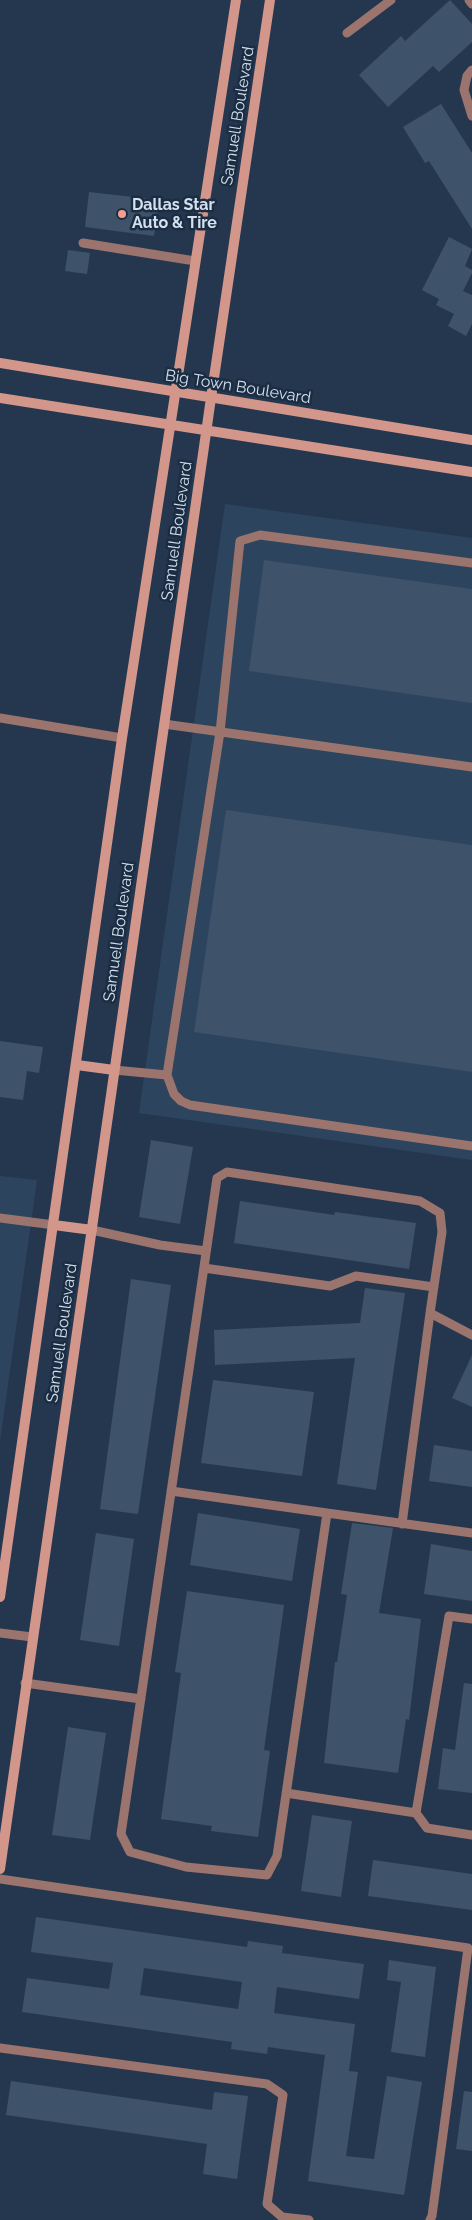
<!DOCTYPE html>
<style>
body{margin:0}
canvas{display:block;background:#24374e}
</style>
<canvas width="472" height="2220"></canvas>
<script>
const c = document.querySelector('canvas').getContext('2d');
c.lineJoin = 'round';
function fillPath(path, color) {
  c.fillStyle = color;
  c.fill(path, 'evenodd');
}
function poly(rows) {
  const path = new Path2D();
  for (const r of rows) {
    path.moveTo(r[0], r[1]);
    for (let i = 2; i < r.length; i += 2) path.lineTo(r[i], r[i + 1]);
  }
  return path;
}
function trace(path, color, width, dash) {
  c.strokeStyle = color;
  c.lineWidth = width;
  c.lineCap = dash ? 'butt' : 'round';
  c.setLineDash(dash || []);
  c.stroke(path);
}
function write(font, color, halo, rows, align = 'center') {
  c.font = font + ' Raleway,sans-serif';
  c.lineWidth = 5;
  c.setLineDash([]);
  c.textBaseline = 'middle';
  c.strokeStyle = halo;
  c.fillStyle = color;
  for (const [text, x, y, turn = 0] of rows) {
    c.save();
    c.translate(x, y);
    c.rotate((+turn || 0) * Math.PI / 180);
    c.textAlign = isNaN(turn) ? turn : align;
    if (halo) c.strokeText(text, 0, 0);
    c.fillText(text, 0, 0);
    c.restore();
  }
}
fillPath(poly([
 [225,504,472,538,472,1160,139,1113],
 [0,1176,37,1180,0,1441]
]), '#2d445f');
fillPath(poly([
 [450,0,472,24,472,42,439,72,433,66,388,107,359,75,401,36,405,41],
 [441,104,472,153,472,229,429,161,425,163,403,127],
 [89,192,159,200,154,236,85,227],
 [449,237,472,249,465,266,472,270,472,273,463,291,472,295,472,324,466,336,448,326,454,314,436,305,439,299,422,290],
 [68,250,90,253,87,274,65,271],
 [264,560,472,589,472,703,249,671],
 [226,810,472,845,472,1072,194,1032],
 [0,1041,43,1047,39,1073,27,1071,23,1100,0,1097],
 [151,1140,193,1147,180,1224,139,1217],
 [240,1201,334,1215,335,1212,416,1223,409,1269,234,1243],
 [131,1279,171,1285,138,1514,100,1509],
 [365,1288,405,1293,376,1490,337,1484,355,1358,215,1365,214,1330,360,1323],
 [472,1355,472,1407,452,1398],
 [213,1380,314,1392,302,1476,201,1463],
 [434,1445,472,1451,472,1487,429,1481],
 [198,1513,300,1529,292,1581,190,1565],
 [352,1523,393,1528,379,1613,421,1619,409,1720,406,1719,398,1773,324,1763,335,1662,337,1662,347,1595,341,1594],
 [96,1533,134,1539,119,1646,80,1640],
 [431,1544,472,1551,472,1601,424,1594],
 [187,1591,284,1605,264,1750,270,1751,258,1837,211,1831,212,1826,161,1819,181,1673,175,1672],
 [464,1683,472,1684,472,1793,438,1789,443,1748,455,1750],
 [68,1727,106,1733,90,1840,52,1835],
 [312,1815,352,1821,341,1897,301,1891],
 [373,1860,472,1874,472,1910,368,1896],
 [36,1917,247,1947,248,1941,283,1946,282,1953,364,1964,359,1999,277,1987,274,2013,355,2024,349,2071,358,2072,346,2156,374,2159,387,2076,422,2082,404,2195,308,2181,325,2055,268,2047,267,2054,231,2049,232,2042,22,2012,27,1978,109,1989,113,1963,31,1952],
 [144,1968,242,1982,238,2009,140,1995],
 [389,1960,436,1967,425,2057,391,2052,401,1982,387,1980],
 [11,2081,212,2110,214,2092,248,2096,237,2179,203,2174,207,2144,6,2115],
 [464,2091,472,2092,472,2151,456,2149]
]), '#3e526a');
trace(poly([
 [469,0,472,4],
 [347,33,391,0],
 [472,70,467,76,464,90,472,116],
 [83,243,195,261],
 [472,563,260,535,240,541,220,732,167,1075,174,1094,181,1101,190,1105,472,1146],
 [0,718,122,738],
 [164,724,472,767],
 [114,1070,167,1075],
 [0,1218,54,1225],
 [92,1230,160,1245,206,1251],
 [204,1268,330,1286,356,1276,434,1287],
 [472,1335,430,1313,442,1232,440,1213,420,1201,227,1172,217,1178,121,1834,130,1852,186,1867,267,1875,277,1856,327,1513,472,1533],
 [171,1491,327,1513],
 [402,1524,430,1313],
 [472,1619,449,1616,416,1813,427,1828,472,1835],
 [0,1633,32,1637],
 [25,1683,141,1699],
 [286,1793,416,1813],
 [0,1879,468,1948,432,2216,430,2220],
 [0,2048,267,2084,283,2095,267,2204,282,2217,309,2220]
]), '#9a746d', 9);
trace(poly([
 [0,363,472,440],
 [0,398,472,472],
 [77,1065,114,1070],
 [54,1225,92,1230],
 [0,1597,122,738,236,0],
 [0,1869,211,398,270,0]
]), '#d2968b', 10);
for (const [x, y, r, color] of [
 [122,214,5,"#f59d8e"]
]) {
  const dot = new Path2D();
  dot.arc(x, y, r, 0, 2 * Math.PI);
  c.fillStyle = color;
  c.fill(dot);
  trace(dot, '#1b2d43', 2);
}
write('16px', '#d4e0ee', '#1b2d43', [
 ["Samuell Boulevard",238,116,-81],
 ["Big Town Boulevard",238,387,9],
 ["Samuell Boulevard",177,531,-82],
 ["Samuell Boulevard",119,932,-82],
 ["Samuell Boulevard",62,1333,-82]
]);
write('bold 16px', '#d4e0ee', '#1b2d43', [
 ["Dallas Star",132,205],
 ["Auto & Tire",132,223]
], 'left');
</script>
